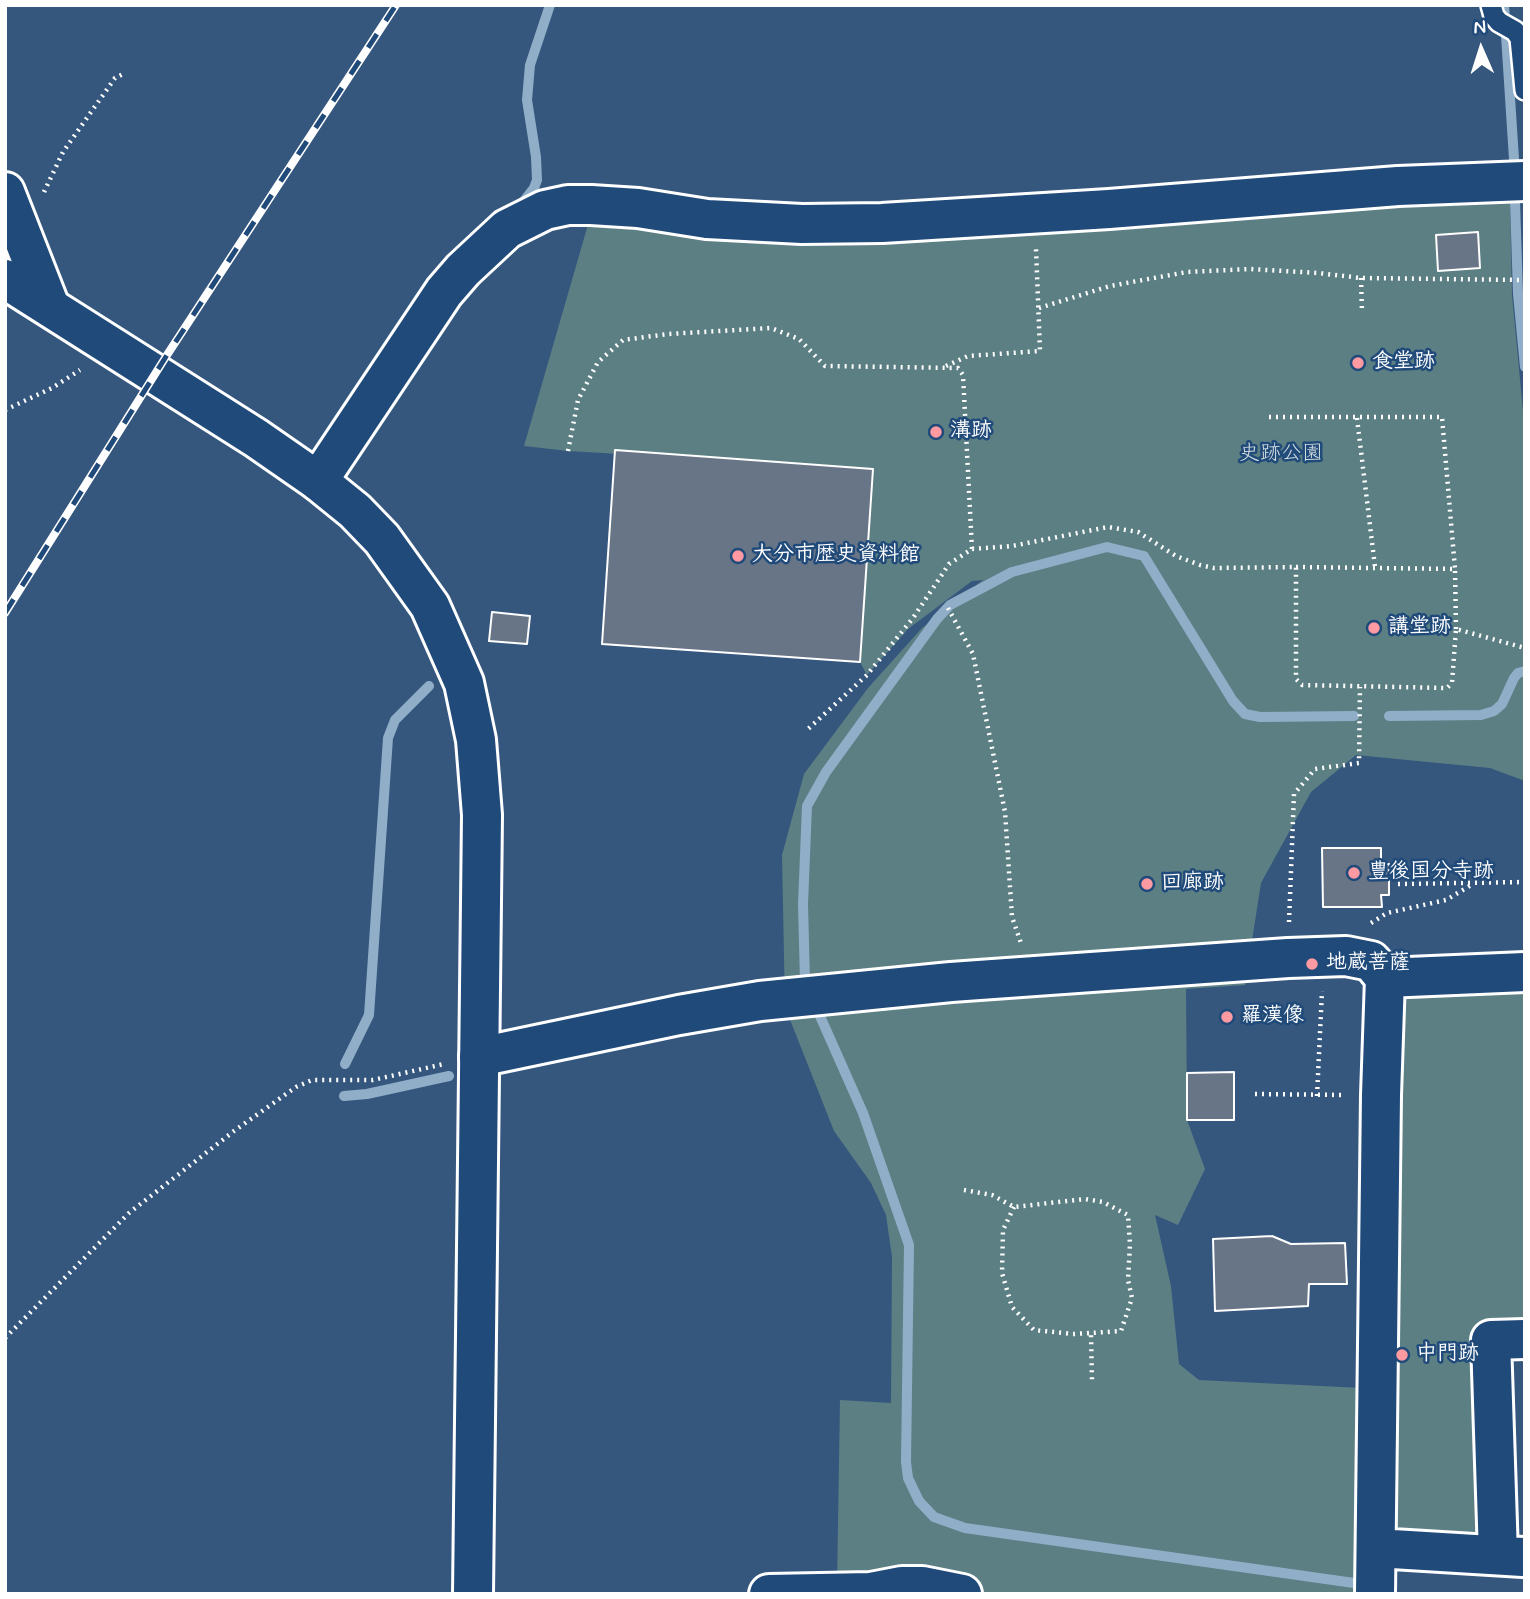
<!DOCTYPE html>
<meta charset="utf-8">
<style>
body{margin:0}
#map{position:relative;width:1530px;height:1599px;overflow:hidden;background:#35577e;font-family:Mynerve,sans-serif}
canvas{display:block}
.frame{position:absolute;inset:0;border:7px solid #fff;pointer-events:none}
.north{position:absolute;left:1446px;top:14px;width:70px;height:70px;-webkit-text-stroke:5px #1f4a7a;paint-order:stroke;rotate:357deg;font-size:19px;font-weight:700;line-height:28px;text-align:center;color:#fff}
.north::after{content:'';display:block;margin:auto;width:24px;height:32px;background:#fff;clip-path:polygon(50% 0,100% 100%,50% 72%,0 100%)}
</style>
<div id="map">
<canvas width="1530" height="1599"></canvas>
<div class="frame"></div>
<div class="north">N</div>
</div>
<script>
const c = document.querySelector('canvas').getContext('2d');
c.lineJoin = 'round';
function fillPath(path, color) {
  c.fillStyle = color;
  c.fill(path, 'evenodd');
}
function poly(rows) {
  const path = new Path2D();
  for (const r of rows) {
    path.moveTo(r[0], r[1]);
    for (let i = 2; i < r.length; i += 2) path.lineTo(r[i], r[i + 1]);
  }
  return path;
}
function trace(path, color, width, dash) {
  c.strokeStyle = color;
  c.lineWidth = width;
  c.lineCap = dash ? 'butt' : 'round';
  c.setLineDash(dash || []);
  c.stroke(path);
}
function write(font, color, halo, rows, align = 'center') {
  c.font = font + ' Mynerve,"Klee One",sans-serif';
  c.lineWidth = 5;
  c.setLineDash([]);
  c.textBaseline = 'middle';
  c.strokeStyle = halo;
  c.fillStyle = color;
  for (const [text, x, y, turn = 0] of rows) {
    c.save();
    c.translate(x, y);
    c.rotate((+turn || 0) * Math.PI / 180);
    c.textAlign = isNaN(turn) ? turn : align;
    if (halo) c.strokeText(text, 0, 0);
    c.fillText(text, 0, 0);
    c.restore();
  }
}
fillPath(poly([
 [1510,197,1512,295,1525,432,1525,781,1490,768,1356,755,1311,792,1261,883,1245,985,1186,989,1187,1120,1205,1169,1178,1225,1155,1215,1171,1286,1179,1364,1199,1380,1362,1388,1357,1594,992,1594,922,1581,837,1586,840,1400,891,1403,892,1257,886,1215,871,1183,834,1131,785,1007,782,855,804,774,868,688,922,628,983,580,972,581,908,629,867,675,860,662,862,468,568,451,524,446,589,221,710,237,1398,199],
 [1525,985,1525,1333,1484,1335,1492,1549,1386,1542,1400,988]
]), '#5c7f84');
trace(poly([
 [1504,5,1514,159],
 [1515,201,1518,294,1525,367],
 [520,206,534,188,537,180,536,157,527,100,530,65,550,5],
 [1389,716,1481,715,1494,711,1502,704,1514,678,1518,673,1525,671],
 [805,982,803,904,807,806,826,772,937,619,950,605,1012,572,1107,547,1144,556,1233,701,1245,714,1260,717,1354,716],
 [812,1007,816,1007,863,1113,909,1245,906,1462,908,1478,919,1501,934,1517,965,1528,1354,1583],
 [345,1064,369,1015,388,738,395,720,429,686],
 [344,1096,367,1094,449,1076]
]), '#91aec8', 10);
const building = poly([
 [1478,232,1480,268,1438,271,1436,235,1478,232],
 [615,450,873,469,860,662,602,644,615,450],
 [492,612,530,616,527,644,489,641,492,612],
 [1322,848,1381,848,1381,864,1389,864,1389,895,1381,895,1382,907,1323,907,1322,848],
 [1234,1072,1234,1120,1187,1120,1187,1073,1234,1072],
 [1272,1236,1291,1244,1345,1243,1347,1284,1309,1284,1308,1306,1215,1311,1213,1239,1272,1236]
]);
fillPath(building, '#687587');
trace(building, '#fff', 2);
const service = poly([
 [1491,5,1494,16,1499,22,1515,31,1520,38,1525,90]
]);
const minor = poly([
 [5,192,50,307],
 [318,481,444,292,463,270,507,229,545,210,568,205,591,205,638,208,707,219,802,224,882,223,1109,209,1398,186,1525,181],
 [479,1057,679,1015,760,1001,951,982,1288,958,1346,956,1371,961,1385,978,1525,972],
 [1376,1548,1523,1557],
 [1498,1555,1491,1340,1525,1339],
 [769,1594,871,1592,902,1586,922,1586,962,1594],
 [1375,1594,1381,1095,1385,978]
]);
const tertiary = poly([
 [5,279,256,438,318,481,355,511,382,539,430,606,464,683,476,740,482,815,473,1594]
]);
trace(service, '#fff', 24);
trace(minor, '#fff', 44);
trace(tertiary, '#fff', 44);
trace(poly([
 [44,192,63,152,115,78,123,74],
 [1361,278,1362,313],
 [1039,308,1110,286,1187,272,1250,269,1318,273,1361,278,1525,280],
 [946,366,968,356,1040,351,1036,249],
 [5,410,52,388,80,370],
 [1269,417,1442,417,1455,569],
 [1357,418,1375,567],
 [568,451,578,400,598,362,623,340,668,334,771,328,799,339,825,366,958,368,963,375,972,549,949,564,913,618,867,675,807,730],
 [972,549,1012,546,1108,527,1138,532,1176,556,1200,565,1214,568,1296,567,1296,679,1302,685,1447,688,1452,683,1456,629,1525,648],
 [1296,567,1455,569,1456,629],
 [948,608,973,654,1005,812,1012,917,1021,943],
 [1398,884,1525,882],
 [1289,922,1294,794,1315,769,1359,763,1360,687],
 [1371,923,1387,913,1446,900,1473,884],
 [1255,1094,1345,1095],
 [1317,1096,1322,991],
 [964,1190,992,1195,1014,1207,1085,1199,1103,1202,1128,1215,1130,1244,1128,1280,1132,1298,1121,1331,1091,1333,1092,1382],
 [1014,1207,1003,1230,1002,1273,1012,1307,1034,1330,1073,1334,1091,1333],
 [5,1338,129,1213,234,1131,296,1087,312,1080,373,1080,444,1064]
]), '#fff', 4.5, [2, 5]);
trace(service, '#1f4a7a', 19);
trace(minor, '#1f4a7a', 38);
trace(tertiary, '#1f4a7a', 38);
const rail = poly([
 [5,613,167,355,396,5]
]);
trace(rail, '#fff', 8);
trace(rail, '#1f4a7a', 5, [16]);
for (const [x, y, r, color] of [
 [1358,363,7,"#ff9aa2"],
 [936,432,7,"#ff9aa2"],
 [738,556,7,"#ff9aa2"],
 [1374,628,7,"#ff9aa2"],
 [1354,873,7,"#ff9aa2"],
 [1147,884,7,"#ff9aa2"],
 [1312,964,7,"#ff9aa2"],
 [1227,1017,7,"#ff9aa2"],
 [1402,1355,7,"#ff9aa2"]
]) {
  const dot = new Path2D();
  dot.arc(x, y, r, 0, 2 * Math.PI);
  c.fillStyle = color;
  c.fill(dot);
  trace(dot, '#1f4a7a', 2.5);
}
write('bold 21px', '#fff', '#1f4a7a', [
 ["食堂跡",1372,363],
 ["溝跡",950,432],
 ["大分市歴史資料館",752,556],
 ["講堂跡",1388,628],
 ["豊後国分寺跡",1368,873],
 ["回廊跡",1161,884],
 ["地蔵菩薩",1326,964],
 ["羅漢像",1241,1017],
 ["中門跡",1416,1355]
], 'left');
write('21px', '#d6dfe0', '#1f4a7a', [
 ["史跡公園",1281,455]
]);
</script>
